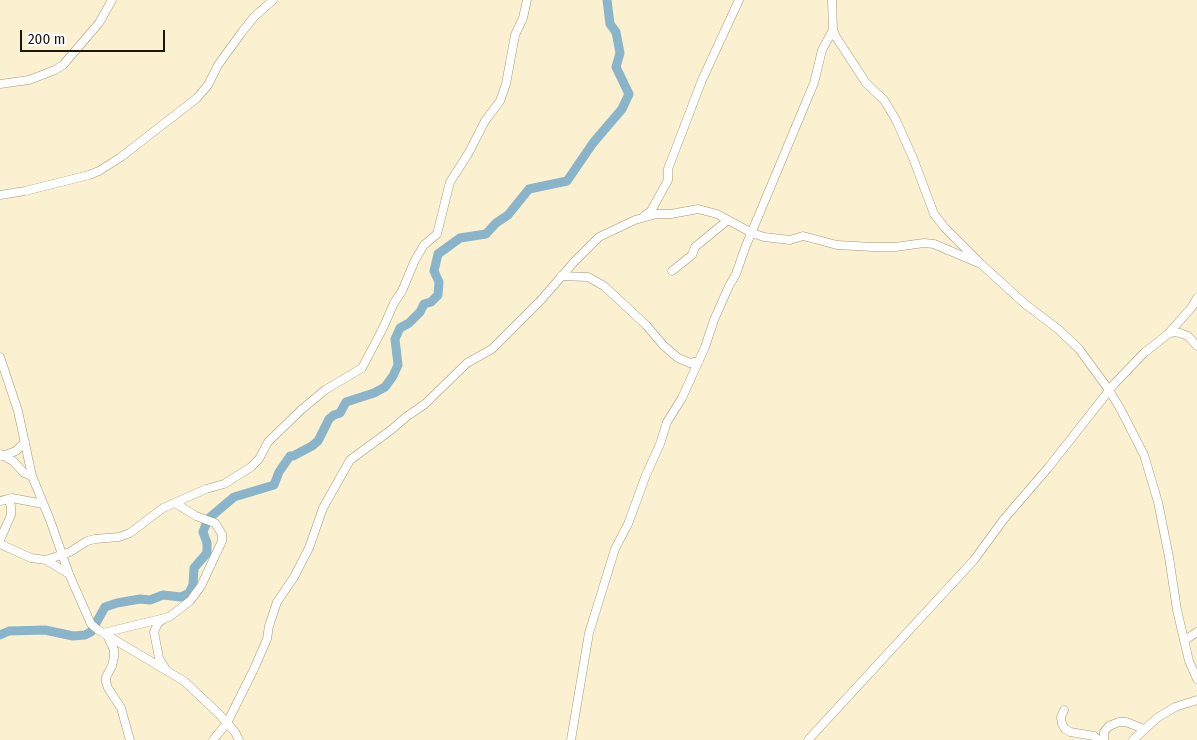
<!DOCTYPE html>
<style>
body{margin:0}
#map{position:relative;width:1197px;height:740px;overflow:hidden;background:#fbf1d1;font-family:"Fira Sans Condensed",sans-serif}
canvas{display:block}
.scale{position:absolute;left:20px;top:30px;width:145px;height:22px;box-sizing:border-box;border:2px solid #1c180d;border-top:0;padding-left:6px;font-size:15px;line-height:18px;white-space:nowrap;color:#1c180d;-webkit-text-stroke:4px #fff;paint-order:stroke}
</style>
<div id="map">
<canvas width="1197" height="740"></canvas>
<div class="scale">200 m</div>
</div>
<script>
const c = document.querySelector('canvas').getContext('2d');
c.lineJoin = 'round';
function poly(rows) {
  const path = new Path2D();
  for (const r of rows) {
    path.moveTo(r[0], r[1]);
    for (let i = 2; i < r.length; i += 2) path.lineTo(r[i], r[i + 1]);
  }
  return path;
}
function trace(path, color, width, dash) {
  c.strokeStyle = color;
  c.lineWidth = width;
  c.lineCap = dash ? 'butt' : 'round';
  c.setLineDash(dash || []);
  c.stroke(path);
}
trace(poly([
 [0,635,9,631,45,630,73,636,85,635,91,632,105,607,117,603,140,599,150,600,163,595,181,597,189,593,193,585,194,568,207,553,207,543,203,532,208,519,234,497,274,485,279,472,290,456,293,456,312,446,318,441,329,419,334,415,340,413,346,402,374,393,385,387,393,376,398,365,395,339,400,328,409,323,420,312,424,304,431,302,438,295,439,282,434,271,438,254,460,238,486,234,496,223,508,215,529,189,567,181,593,143,622,109,629,94,616,67,620,53,616,32,610,24,607,0]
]), '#89b4c9', 9);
const minor = poly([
 [832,0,833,30,836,37,866,83,884,100,896,120,913,158,934,214,945,228,981,264,1025,304,1058,329,1079,349,1109,390,1121,410,1144,455,1158,502,1169,557,1177,610,1189,661,1197,679],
 [0,84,29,80,55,70,63,65,99,23,112,0],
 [0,195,25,191,89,175,99,171,121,157,197,98,208,85,218,65,242,32,254,17,273,0],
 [644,216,651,211,668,180,668,169,702,80,739,0],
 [672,271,692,255,695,247,728,220],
 [561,276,588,277,604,286,646,325,663,345,678,358,690,363,699,361],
 [1168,334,1174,332,1180,333,1188,336,1197,346],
 [0,357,18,411,32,476,50,520,69,574,91,624,98,630,184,681,219,714,235,732,239,740],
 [0,454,13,461,24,473,32,476],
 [2,456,16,451,25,442],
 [0,501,12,498,43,504],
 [0,540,11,515,11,506,8,499],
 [0,544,31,558,46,560,70,552,87,541,95,539,119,537,130,533,163,508,206,489,224,484,251,467,259,459,268,442,301,410,325,390,362,368,383,328,394,303,402,291,415,260,424,245,437,234,450,182,468,154,485,121,500,101,506,84,515,35,523,18,527,0],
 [46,560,69,574],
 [103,633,169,617,190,601,201,586,222,541,222,534,215,523,196,516,175,503],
 [108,637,114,650,114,657,112,666,106,677,106,682,108,688,121,708,130,740],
 [1184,641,1197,632],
 [165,668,159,658,154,632,158,623,165,618],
 [1064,710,1061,717,1062,724,1065,729,1070,732,1094,736,1099,740],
 [213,740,227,723,254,669,267,639,269,626,277,602,294,577,309,548,323,508,350,460,391,430,406,417,425,404,467,363,492,349,541,300,574,262,599,237,635,220,657,214,671,214,698,209,717,214,752,233,764,237,790,240,803,236,837,245,873,247,895,247,924,243,934,244,981,264],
 [571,740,589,633,615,549,628,524,646,475,660,444,667,422,682,398,705,347,714,320,729,286,736,274,745,248,814,83,822,50,833,30],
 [808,740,974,560,1004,519,1048,468,1115,383,1144,353,1168,334,1192,307,1197,298],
 [1104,740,1104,732,1109,726,1119,722,1126,722,1144,729],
 [1133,740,1157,718,1175,707,1197,700]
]);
trace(minor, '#a2997b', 9);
trace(minor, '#fff', 8);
</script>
